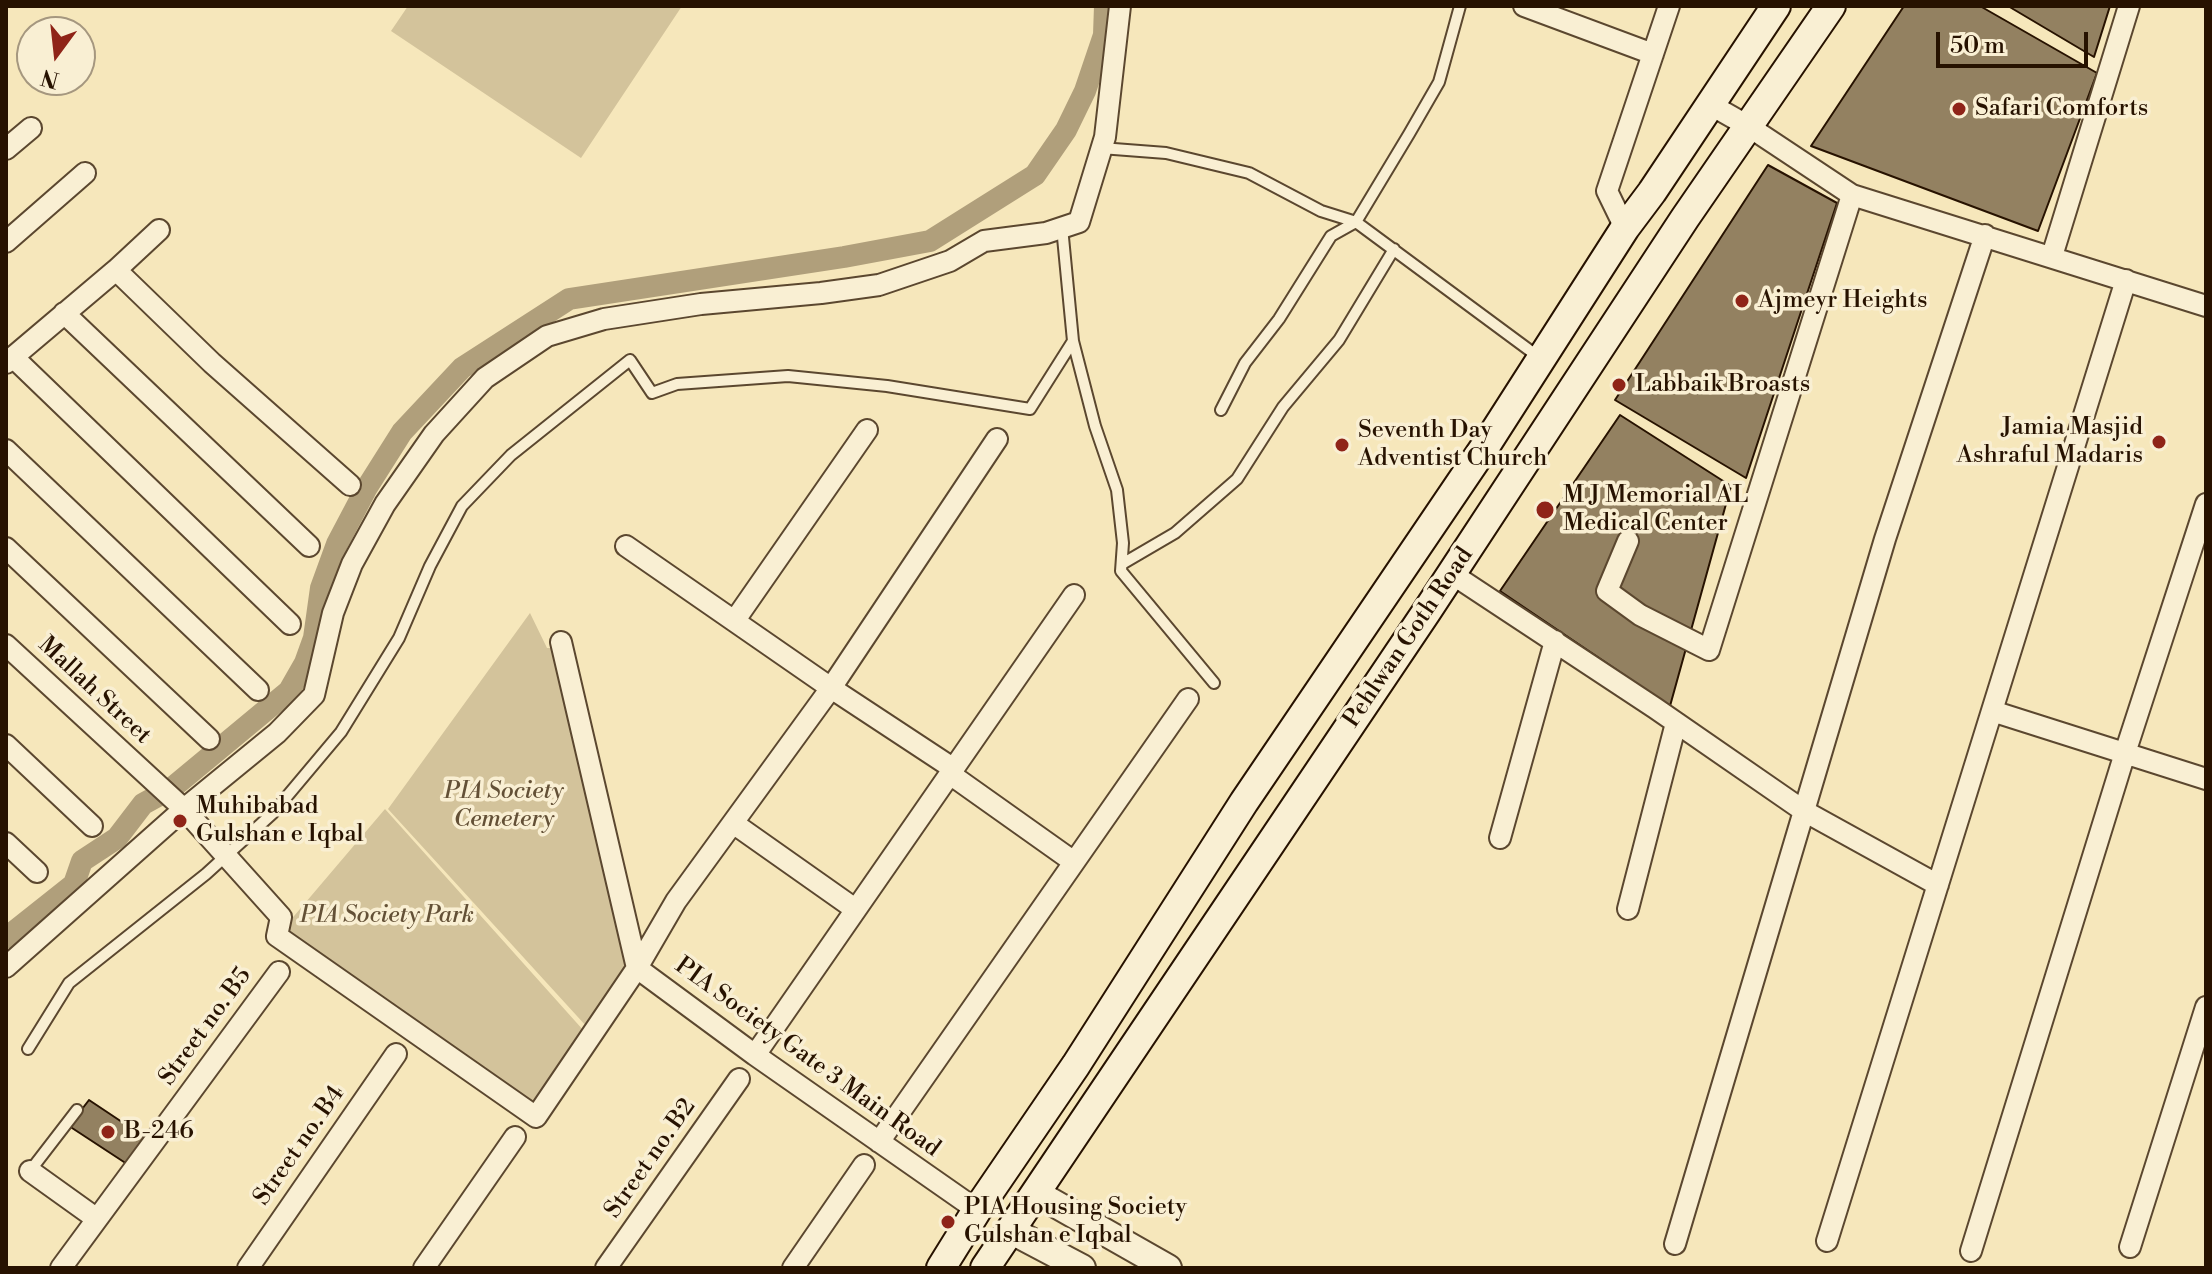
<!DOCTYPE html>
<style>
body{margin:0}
#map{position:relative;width:2212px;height:1274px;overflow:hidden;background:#f6e7bb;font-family:"Libre Bodoni",serif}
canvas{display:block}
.frame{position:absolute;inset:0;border:8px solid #271200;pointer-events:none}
.north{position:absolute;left:16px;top:16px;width:80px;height:80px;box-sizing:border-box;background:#f9efd3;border:2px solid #a5977f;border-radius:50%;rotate:195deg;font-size:22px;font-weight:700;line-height:32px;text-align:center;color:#271200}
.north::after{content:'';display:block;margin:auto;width:28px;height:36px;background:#8f2418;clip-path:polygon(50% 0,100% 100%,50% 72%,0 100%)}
.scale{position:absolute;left:1936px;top:32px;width:152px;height:36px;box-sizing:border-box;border:4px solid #271200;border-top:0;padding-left:10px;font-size:24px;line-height:28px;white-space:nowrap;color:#271200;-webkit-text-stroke:6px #f9efd3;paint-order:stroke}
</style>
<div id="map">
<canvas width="2212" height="1274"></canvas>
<div class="frame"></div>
<div class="north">N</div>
<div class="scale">50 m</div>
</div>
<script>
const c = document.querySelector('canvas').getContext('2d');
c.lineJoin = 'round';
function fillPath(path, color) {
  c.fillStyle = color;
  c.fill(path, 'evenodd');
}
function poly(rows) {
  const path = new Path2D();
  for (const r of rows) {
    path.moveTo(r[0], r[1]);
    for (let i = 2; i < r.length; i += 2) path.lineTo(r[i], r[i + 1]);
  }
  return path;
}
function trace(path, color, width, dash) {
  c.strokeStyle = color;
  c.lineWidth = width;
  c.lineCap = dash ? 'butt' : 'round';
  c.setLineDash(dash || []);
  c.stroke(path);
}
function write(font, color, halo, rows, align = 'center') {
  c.font = font + ' "Libre Bodoni",serif';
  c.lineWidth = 7;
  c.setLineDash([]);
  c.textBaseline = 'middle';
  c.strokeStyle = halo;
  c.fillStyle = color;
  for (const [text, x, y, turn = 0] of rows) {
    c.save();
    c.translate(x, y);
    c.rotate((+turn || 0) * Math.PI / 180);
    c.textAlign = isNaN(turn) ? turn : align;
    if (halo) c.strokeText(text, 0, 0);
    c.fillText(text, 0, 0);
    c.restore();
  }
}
fillPath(poly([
 [408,6,682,6,581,158,391,31],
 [530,613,547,648,555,648,637,969,587,1027,388,809],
 [385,809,584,1031,533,1106,283,929]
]), '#d3c39b');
trace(poly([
 [6,938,74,884,82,861,117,838,143,804,172,788,289,691,305,663,314,638,321,588,337,544,366,489,402,432,462,368,569,299,844,257,930,241,1035,175,1066,130,1085,91,1104,35,1105,6]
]), '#b09f7b', 22);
const building = poly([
 [1904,6,1980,6,2097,73,2038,231,1811,146,1904,6],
 [2008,6,2110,6,2094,57,2008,6],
 [1768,165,1837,203,1746,478,1615,400,1768,165],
 [1620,415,1731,486,1670,706,1500,591,1620,415],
 [89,1100,146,1138,127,1164,69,1126,89,1100]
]);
fillPath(building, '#938161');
trace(building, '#271200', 2);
const service = poly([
 [1101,148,1166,153,1249,173,1321,211,1356,222,1540,358],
 [1062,227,1073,341,1095,426,1117,490,1123,543,1121,571,1214,683],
 [1221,410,1245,363,1279,319,1331,236,1356,222,1409,134,1439,82,1460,6],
 [1122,564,1175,533,1237,479,1283,407,1339,340,1394,249],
 [28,1049,69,983,206,874,273,813,341,732,399,638,430,566,462,506,511,455,630,360,652,393,677,384,788,376,887,386,1030,409,1073,341],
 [30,1171,77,1110]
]);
const minor = poly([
 [1524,6,1653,54],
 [1711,105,1748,126,1852,195],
 [6,149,31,128],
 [1625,228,1607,191,1669,6],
 [6,242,85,173],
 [2052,256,2129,6],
 [116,270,212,363,350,485],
 [64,313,309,546],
 [13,357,290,624],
 [6,363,116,270,159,230],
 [6,450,258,690],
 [1628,541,1607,591,1640,615,1709,650,1852,195,2206,306],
 [626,546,831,688,954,769],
 [6,548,209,739],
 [1452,574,1655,708,1804,811,1938,885],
 [735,620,867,430],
 [561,642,637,968],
 [6,645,184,809,281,917,277,936,536,1117,637,968,676,901,831,688,997,439],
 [1992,711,2206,779],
 [6,745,92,826],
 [950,774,1074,862],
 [733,823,855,909],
 [1500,838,1555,641],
 [6,843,37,872],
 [1628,909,1676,723],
 [6,967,184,809,277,733,314,695,333,613,352,564,385,504,434,434,485,378,547,336,604,319,701,304,821,293,879,285,950,261,984,241,1046,233,1079,222,1105,137,1120,6],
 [637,968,755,1055,977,1210],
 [755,1055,1074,595],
 [879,1142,1188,699],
 [30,1171,97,1219],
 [1827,1241,2126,280],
 [1675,1244,1885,539,1985,235],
 [2130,1247,2206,1007],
 [1971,1251,2125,753,2206,504],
 [61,1268,279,972],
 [248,1268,396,1054],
 [424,1268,515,1137],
 [606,1268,739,1079],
 [793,1268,864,1165]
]);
const tertiary = poly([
 [1036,1193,1168,1268],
 [1010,1230,1082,1268]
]);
const secondary = poly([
 [941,1268,977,1210,1076,1065,1244,802,1486,445,1625,228,1652,192,1776,6],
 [985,1268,1427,611,1685,218,1831,6]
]);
trace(service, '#5b472f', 14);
trace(minor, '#5b472f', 24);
trace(tertiary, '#5b472f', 30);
trace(secondary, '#271200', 32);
trace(service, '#f9efd3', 10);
trace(minor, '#f9efd3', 20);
trace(tertiary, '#f9efd3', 26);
trace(secondary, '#f9efd3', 28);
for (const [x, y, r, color] of [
 [1959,109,8,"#8f2418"],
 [1742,301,8,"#8f2418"],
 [1619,385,8,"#8f2418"],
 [2159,442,8,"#8f2418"],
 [1342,445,8,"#8f2418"],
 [1545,510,10,"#8f2418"],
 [180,821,8,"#8f2418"],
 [108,1132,8,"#8f2418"],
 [948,1222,8,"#8f2418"]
]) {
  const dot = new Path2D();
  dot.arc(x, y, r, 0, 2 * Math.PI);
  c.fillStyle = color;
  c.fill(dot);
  trace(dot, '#f9efd3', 3);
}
write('24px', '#271200', '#f9efd3', [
 ["Safari Comforts",1975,109],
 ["Ajmeyr Heights",1758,301],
 ["Labbaik Broasts",1635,385],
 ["Jamia Masjid",2143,428,"right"],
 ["Ashraful Madaris",2143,456,"right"],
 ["Seventh Day",1358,431],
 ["Adventist Church",1358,459],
 ["M J Memorial AL",1563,496],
 ["Medical Center",1563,524],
 ["Muhibabad",196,807],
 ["Gulshan e Iqbal",196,835],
 ["B-246",124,1132],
 ["PIA Housing Society",964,1208],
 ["Gulshan e Iqbal",964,1236]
], 'left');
write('24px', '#271200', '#f9efd3', [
 ["Pehlwan Goth Road",1409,638,-56],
 ["Mallah Street",94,691,43],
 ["Street no. B5",206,1027,-54],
 ["PIA Society Gate 3 Main Road",807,1058,36],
 ["Street no. B4",300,1146,-55],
 ["Street no. B2",651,1159,-55]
]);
write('italic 24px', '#635036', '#f9efd3', [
 ["PIA Society",504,792],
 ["Cemetery",504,820],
 ["PIA Society Park",387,916]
]);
</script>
